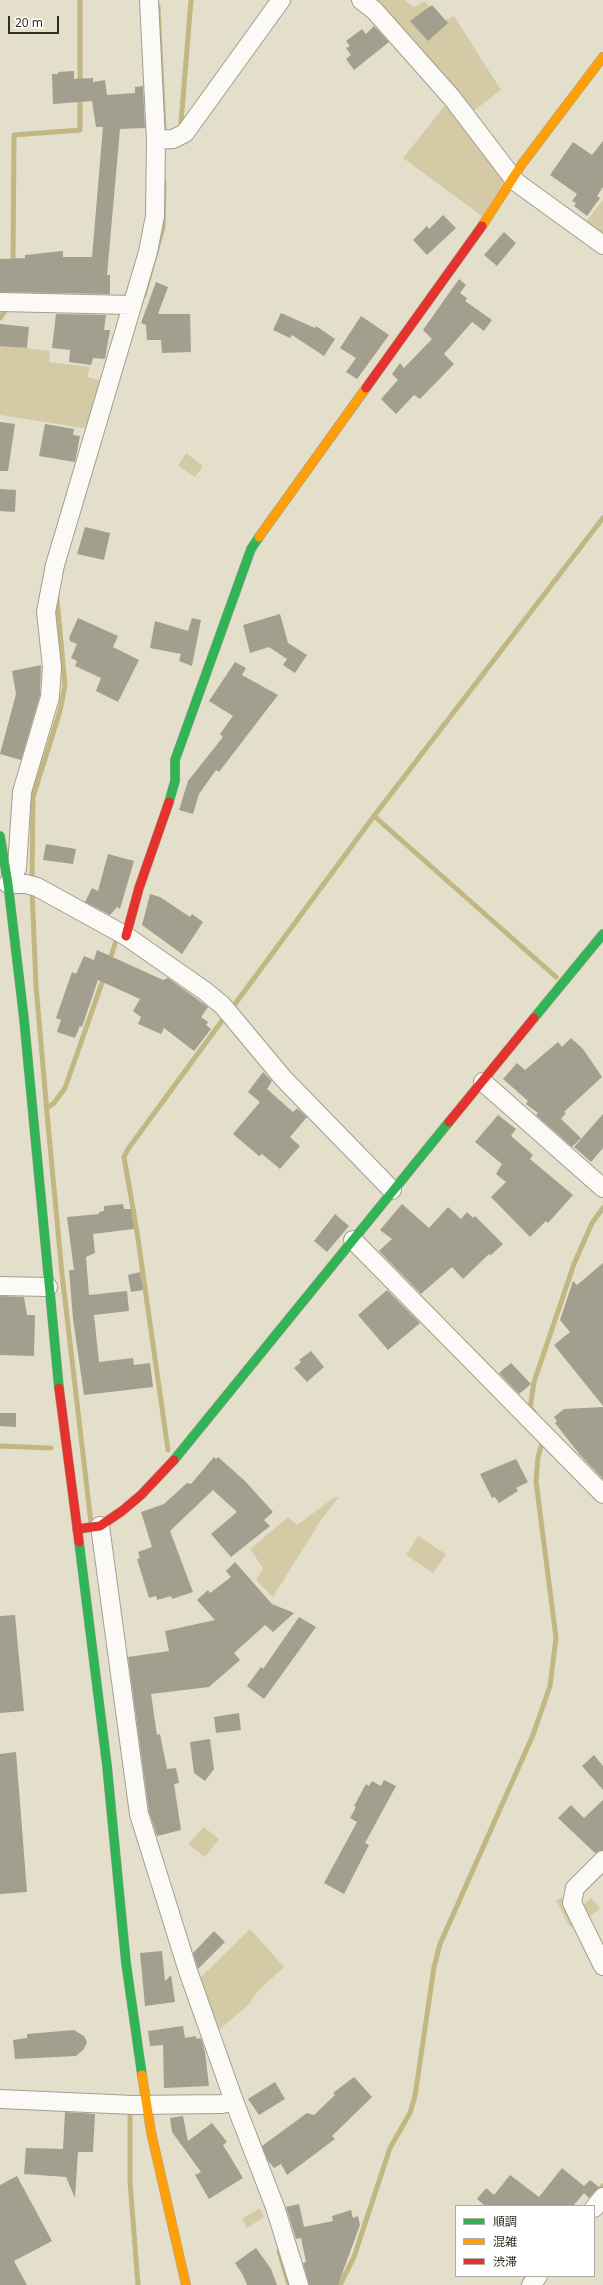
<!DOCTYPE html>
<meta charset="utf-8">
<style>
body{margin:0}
#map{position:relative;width:603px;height:2285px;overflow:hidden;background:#e4dfca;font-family:"Noto Sans","Noto Sans JP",sans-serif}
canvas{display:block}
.legend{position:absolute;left:455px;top:2205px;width:140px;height:72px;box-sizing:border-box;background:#fff;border:1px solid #adaca6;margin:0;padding:5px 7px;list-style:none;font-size:12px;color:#332f21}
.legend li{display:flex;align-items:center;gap:8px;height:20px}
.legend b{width:20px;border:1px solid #adaca6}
.scale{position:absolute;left:8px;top:16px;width:51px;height:18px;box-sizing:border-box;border:2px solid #332f21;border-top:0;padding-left:5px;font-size:12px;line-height:14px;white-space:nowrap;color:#332f21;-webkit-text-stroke:3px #fff;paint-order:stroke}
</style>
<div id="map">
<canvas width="603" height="2285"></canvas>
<ul class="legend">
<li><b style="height:5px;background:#30b455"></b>順調</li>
<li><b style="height:5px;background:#ff9f0a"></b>混雑</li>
<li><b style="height:5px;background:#e5322d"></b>渋滞</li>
</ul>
<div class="scale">20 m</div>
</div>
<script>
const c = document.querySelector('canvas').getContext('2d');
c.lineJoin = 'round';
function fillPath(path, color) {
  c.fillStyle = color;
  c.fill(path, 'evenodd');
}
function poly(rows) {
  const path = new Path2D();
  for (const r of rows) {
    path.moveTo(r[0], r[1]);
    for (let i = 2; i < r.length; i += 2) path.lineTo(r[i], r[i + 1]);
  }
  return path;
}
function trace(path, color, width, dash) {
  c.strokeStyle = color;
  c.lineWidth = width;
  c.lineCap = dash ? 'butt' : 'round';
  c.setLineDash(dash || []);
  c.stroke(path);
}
fillPath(poly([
 [369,0,405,0,413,7,425,1,441,22,454,16,501,90,472,112],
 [447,103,506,178,482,216,403,158],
 [603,200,603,238,583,225],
 [0,345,50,351,49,362,90,367,87,377,104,381,90,429,0,415],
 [186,453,203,466,195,477,178,466],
 [335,1497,339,1497,321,1520,273,1597,256,1580,263,1568,250,1549,288,1517,297,1525],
 [418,1536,446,1554,433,1573,406,1555],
 [204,1827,219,1839,205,1857,188,1844],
 [562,1897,575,1925,570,1927,556,1901],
 [591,1898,600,1908,586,1920,581,1907],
 [250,1929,284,1967,259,1990,248,2005,219,2030,212,2028,199,1979],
 [260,2208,264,2217,247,2228,242,2219]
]), '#d4cba6');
trace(poly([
 [80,0,80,85],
 [158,6,164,130],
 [183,125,181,123,191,0],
 [13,265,14,135,80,130,80,95],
 [144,295,163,227,164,182],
 [0,318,6,309],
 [374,816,556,977],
 [32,882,33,797,60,711,65,686,57,599],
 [32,890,36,986,48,1124,62,1274,91,1523],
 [109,962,117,938],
 [232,1008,374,816,603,518],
 [47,1108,54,1103,65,1088,104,977],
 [534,1412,530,1408,534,1382,574,1264,592,1223,603,1208],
 [0,1446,51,1448],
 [168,1450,137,1232,124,1157,128,1149,224,1018],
 [130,2111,130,2182,138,2285],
 [597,2193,603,2186],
 [279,2251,289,2285],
 [340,2285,354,2257,390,2148,410,2113,415,2096,434,1967,440,1944,533,1735,550,1686,556,1638,536,1481,538,1457,542,1443]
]), '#c2b683', 5);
fillPath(poly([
 [432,5,448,23,428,41,410,21],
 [374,26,389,42,354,70,346,59,351,55,346,48,350,46,346,41,362,29,366,34],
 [74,71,74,79,93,78,93,82,105,80,107,95,135,93,135,87,143,86,145,128,120,129,107,275,110,275,110,294,0,292,0,259,25,258,25,255,63,251,63,257,92,257,103,127,96,127,92,101,53,104,52,74,58,74,58,72],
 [603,141,603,187,597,196,600,198,587,216,574,206,576,203,572,201,577,194,550,175,573,142,592,155],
 [443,215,456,228,427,255,413,240,427,226,429,229],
 [504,232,516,243,497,266,484,255],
 [459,279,466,285,460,293,467,298,465,301,492,320,484,331,472,322,444,354,454,364,420,399,414,395,396,414,381,399,398,380,392,374,400,363,404,368,432,339,423,330],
 [156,282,168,287,158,314,190,314,191,352,162,353,161,340,147,340,146,325,141,323],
 [281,313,315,328,316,326,335,339,324,356,292,335,290,338,273,330],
 [56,314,106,315,104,330,110,330,105,359,93,358,91,365,69,362,70,350,52,348],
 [361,316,389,335,357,379,346,372,356,358,340,348],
 [0,324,29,327,27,348,0,346],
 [0,422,15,424,8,471,0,471],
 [45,424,74,429,73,435,80,436,75,462,39,456],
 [0,489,16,490,15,512,0,511],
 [85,527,110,533,104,560,77,554],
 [280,614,288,643,307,655,295,673,283,665,287,659,269,647,250,653,243,625],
 [78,618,118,636,113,647,139,660,118,702,96,691,101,678,75,666,77,661,71,658,77,644,70,641,69,638],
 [192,618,201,620,192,666,179,661,181,654,150,648,155,621,188,631],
 [235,662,246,668,242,675,278,695,219,772,216,770,199,794,193,814,179,810,188,781,223,737,220,734,233,716,209,701],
 [41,665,40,695,21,760,0,754,16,694,12,671],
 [46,844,76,849,73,864,43,860],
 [108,854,134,861,120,909,117,907,110,915,85,902,92,888,98,891],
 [150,894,160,897,190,917,192,914,203,922,182,954,142,925],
 [97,950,163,980,168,978,208,1007,201,1017,208,1022,206,1025,211,1029,194,1051,164,1028,161,1034,138,1024,141,1017,133,1011,140,999,98,980,82,1027,80,1026,75,1038,57,1032,61,1020,56,1018,72,972,76,974,84,956,94,960],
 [571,1038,583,1049,602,1077,564,1112,566,1113,561,1119,581,1138,572,1147,536,1115,538,1113,526,1104,528,1101,503,1079,517,1063,525,1070,558,1042,562,1047],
 [263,1072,272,1081,267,1089,293,1112,297,1108,307,1117,290,1137,300,1146,280,1169,262,1154,259,1156,233,1134,260,1102,248,1092],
 [603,1114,603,1148,591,1162,574,1147],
 [498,1115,516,1129,511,1136,533,1155,530,1159,573,1195,548,1223,546,1221,530,1237,491,1197,506,1182,496,1174,502,1164,475,1142],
 [123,1204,124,1209,131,1209,134,1229,93,1234,95,1253,86,1257,89,1295,127,1291,129,1311,94,1315,99,1362,133,1358,134,1365,150,1363,153,1387,84,1395,73,1319,69,1270,74,1270,67,1217,99,1214,99,1212,104,1211,104,1206],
 [402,1204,429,1228,448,1207,461,1219,467,1212,473,1218,475,1216,503,1244,491,1255,489,1254,463,1279,452,1267,421,1294,379,1251,392,1239,380,1230],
 [335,1214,349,1226,327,1252,314,1241],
 [603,1263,603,1406,554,1345,570,1332,560,1320,573,1281,577,1285],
 [140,1272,143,1290,131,1292,128,1275],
 [387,1290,420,1323,388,1350,358,1315],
 [0,1296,24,1297,27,1315,35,1315,34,1356,0,1355],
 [311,1351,324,1367,307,1382,294,1368,301,1362,299,1360],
 [511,1363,531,1384,519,1394,499,1373],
 [603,1407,603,1479,580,1455,555,1423,557,1421,554,1417,564,1409],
 [0,1413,16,1413,16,1427,0,1426],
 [214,1457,216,1459,218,1457,245,1481,273,1512,264,1520,270,1526,231,1557,211,1534,237,1512,213,1490,170,1531,193,1592,172,1599,171,1596,157,1600,156,1596,149,1598,137,1559,140,1558,138,1552,152,1547,141,1512,164,1504,187,1483,191,1484],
 [516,1459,528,1482,516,1488,518,1491,499,1503,495,1497,492,1498,480,1474],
 [235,1562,272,1604,294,1613,273,1632,265,1625,234,1653,240,1660,209,1687,151,1694,157,1735,160,1734,167,1769,176,1768,179,1783,174,1784,181,1830,157,1836,149,1812,128,1657,169,1651,165,1631,215,1620,197,1600,208,1590,210,1593,231,1577,226,1571],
 [15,1615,24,1711,0,1713,0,1616],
 [299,1617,316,1627,264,1699,247,1686,261,1667,263,1669],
 [239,1713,241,1730,216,1733,214,1717],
 [210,1739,214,1769,205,1781,194,1773,190,1742],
 [16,1752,27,1892,0,1894,0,1754],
 [594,1755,603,1766,603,1790,582,1766],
 [384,1780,396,1786,365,1843,369,1845,344,1894,324,1883,357,1822,350,1818,356,1807,354,1806,366,1784,369,1786,372,1781,381,1786],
 [603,1800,603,1850,595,1853,558,1818,571,1805,584,1818],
 [214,1931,225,1942,198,1969,193,1953],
 [162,1951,165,1981,171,1975,175,2002,145,2006,140,1953],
 [183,2026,185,2038,196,2036,196,2039,201,2038,205,2052,209,2086,164,2088,163,2045,150,2046,148,2031],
 [74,2030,84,2036,87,2042,84,2049,76,2056,15,2059,13,2040,27,2038,27,2034],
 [354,2077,372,2097,332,2136,335,2139,287,2175,281,2164,274,2168,268,2161,262,2146,307,2113,314,2115,335,2095,333,2093],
 [275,2082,285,2099,259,2115,248,2099],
 [65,2112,95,2114,93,2152,78,2152,75,2198,66,2177,24,2174,26,2148,63,2149],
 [183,2116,188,2141,212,2123,227,2142,223,2145,243,2178,209,2199,195,2175,201,2172,172,2132,170,2118],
 [562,2168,584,2186,590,2180,599,2187,589,2198,584,2193,573,2206,485,2206,477,2199,486,2188,494,2195,510,2175,539,2197],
 [17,2176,52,2241,14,2261,27,2285,0,2285,0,2185],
 [299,2204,304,2227,333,2221,332,2216,351,2210,353,2218,358,2216,360,2225,338,2285,309,2285,303,2263,306,2262,301,2238,296,2239,286,2207],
 [256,2248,271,2269,277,2285,247,2285,243,2275,235,2263]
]), '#a29f8f');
const street = poly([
 [361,0,374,10,452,98,516,182,603,245],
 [156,140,173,139,185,133,281,0],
 [0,302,131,305],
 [8,884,17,868,22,792,50,697,52,667,46,612,55,565,148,252,155,216,156,140,149,0],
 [8,884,26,884,37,887,126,936,205,991,223,1006,283,1078,392,1190],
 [483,1082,603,1188],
 [353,1240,603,1494],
 [0,1286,48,1287],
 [100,1526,139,1814,188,1971,234,2101],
 [603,1860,575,1888,572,1903,603,1966],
 [0,2099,133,2105,222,2104,234,2101,275,2207,299,2285],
 [594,2208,603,2197],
 [531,2285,538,2276]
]);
const fast = poly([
 [169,802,175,781,175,760,251,549,259,537],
 [0,836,8,884,24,1019,59,1388],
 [534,1018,603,934],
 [174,1460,449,1122],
 [79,1542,107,1766,126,1963,142,2075]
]);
const slow = poly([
 [482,226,522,164,603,57],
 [259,537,366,388],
 [142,2075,151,2132,186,2285]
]);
const jam = poly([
 [366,388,482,226],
 [126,936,139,888,169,802],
 [449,1122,534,1018],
 [59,1388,79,1542],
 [77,1529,100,1526,122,1511,141,1495,174,1460]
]);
trace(street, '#a29f8f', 20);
trace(fast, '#a29f8f', 10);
trace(slow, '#a29f8f', 10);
trace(jam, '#a29f8f', 10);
trace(street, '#fbfaf7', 18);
trace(fast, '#30b455', 9);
trace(slow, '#ff9f0a', 9);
trace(jam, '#e5322d', 9);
</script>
